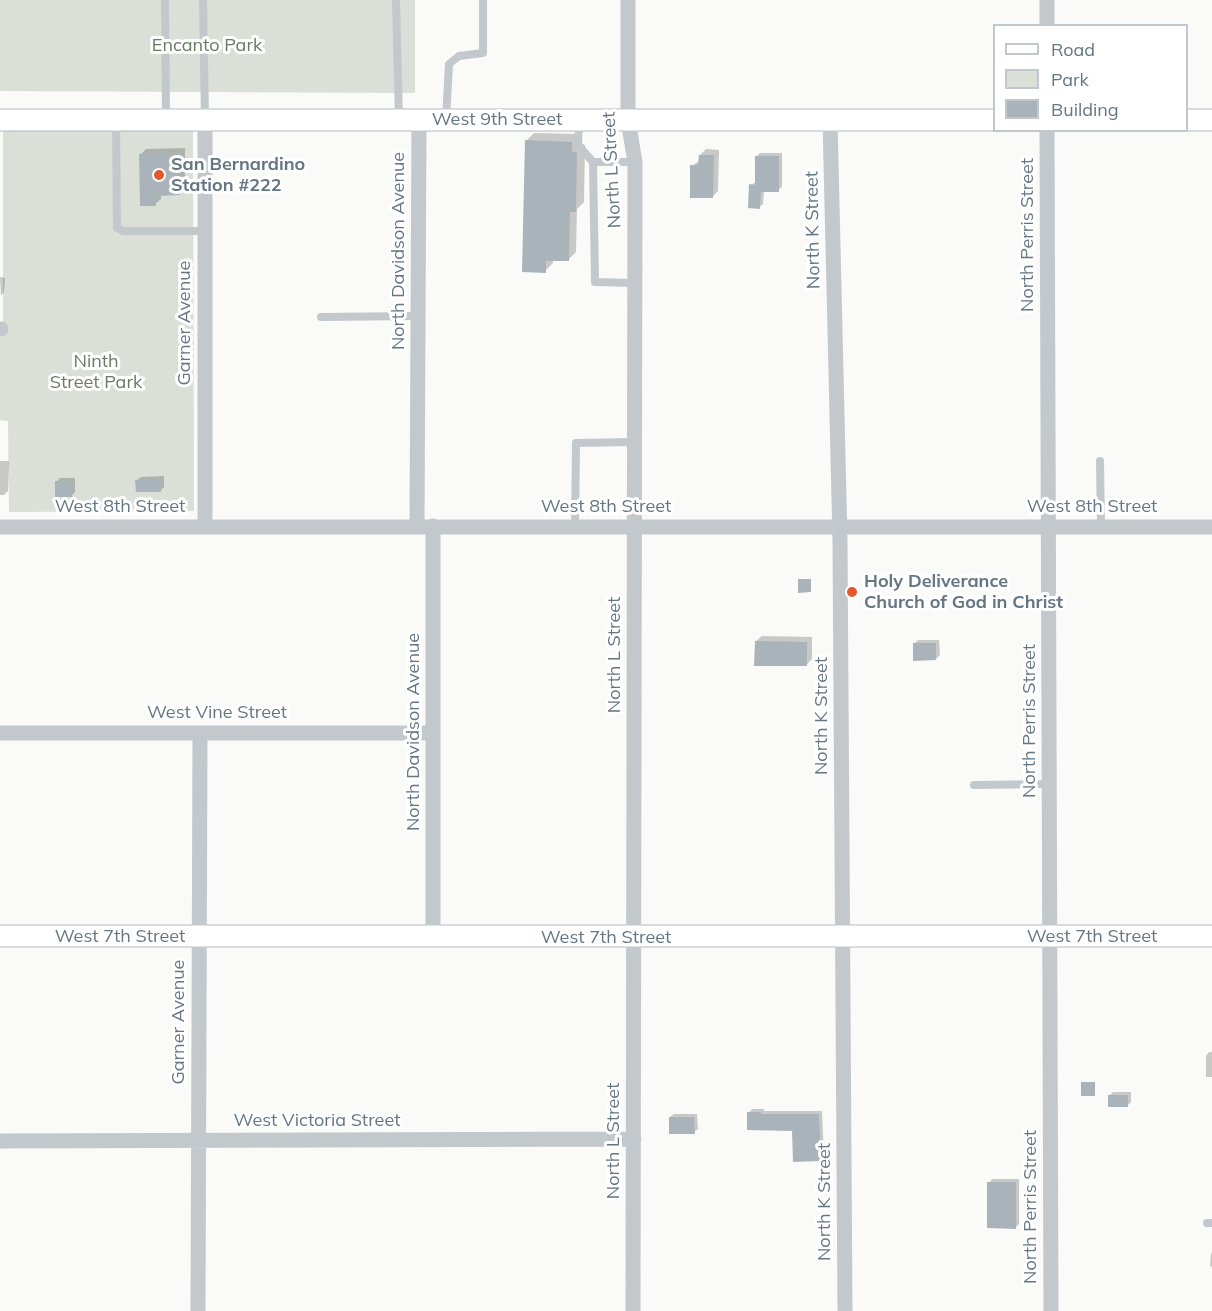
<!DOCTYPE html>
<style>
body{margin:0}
#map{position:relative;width:1212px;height:1311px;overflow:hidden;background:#fafaf8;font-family:Mulish,sans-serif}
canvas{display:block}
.legend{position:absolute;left:993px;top:24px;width:195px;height:108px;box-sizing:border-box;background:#fff;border:2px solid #c1c8cd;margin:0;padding:8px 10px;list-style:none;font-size:18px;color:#657683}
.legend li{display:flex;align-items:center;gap:12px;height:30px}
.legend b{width:30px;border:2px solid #c1c8cd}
</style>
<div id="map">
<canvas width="1212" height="1311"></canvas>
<ul class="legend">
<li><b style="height:8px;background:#fff"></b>Road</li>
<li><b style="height:16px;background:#dadfd7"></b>Park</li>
<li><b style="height:16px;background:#aab3b9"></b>Building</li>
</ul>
</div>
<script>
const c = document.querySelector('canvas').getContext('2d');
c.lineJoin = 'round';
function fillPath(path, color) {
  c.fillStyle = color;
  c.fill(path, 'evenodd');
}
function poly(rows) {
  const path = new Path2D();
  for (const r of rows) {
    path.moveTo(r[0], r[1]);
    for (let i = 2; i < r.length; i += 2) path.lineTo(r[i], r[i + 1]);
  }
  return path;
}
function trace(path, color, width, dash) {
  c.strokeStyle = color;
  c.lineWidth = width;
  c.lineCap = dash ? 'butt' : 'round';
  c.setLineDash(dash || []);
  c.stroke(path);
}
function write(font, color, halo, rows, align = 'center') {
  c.font = font + ' Mulish,sans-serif';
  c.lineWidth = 6;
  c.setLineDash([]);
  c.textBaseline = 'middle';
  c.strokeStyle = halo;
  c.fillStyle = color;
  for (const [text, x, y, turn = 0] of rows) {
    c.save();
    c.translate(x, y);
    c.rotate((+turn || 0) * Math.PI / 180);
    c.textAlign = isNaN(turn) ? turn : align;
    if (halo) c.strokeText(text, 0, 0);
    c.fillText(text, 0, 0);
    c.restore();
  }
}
fillPath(poly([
 [0,0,415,0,415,93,0,91],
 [193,130,194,511,9,512,8,421,0,420,0,337,3,335,3,131]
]), '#dadfd7');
fillPath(poly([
 [534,133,580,134,580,143,585,145,584,202,577,209,576,252,568,260,553,260,553,263,545,271,526,141],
 [185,148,185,188,179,194,161,194,161,199,155,204,140,155,146,149],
 [706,149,719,150,718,191,712,197,692,166,700,160,700,155],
 [760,153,782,153,782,187,778,190,764,191,763,204,759,207,751,185,757,181,756,157],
 [0,277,5,278,4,292,1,296],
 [0,461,9,461,8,491,4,495,0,495],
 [164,476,164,487,161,490,137,480,141,477],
 [60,478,75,478,75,492,72,495,56,482],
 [762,636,812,637,812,659,806,665,756,641],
 [918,640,939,640,940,655,936,659,914,644],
 [1209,1052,1212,1052,1212,1077,1206,1077,1206,1056],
 [1113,1092,1131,1092,1131,1102,1127,1106,1109,1096],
 [752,1109,764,1109,764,1111,822,1111,824,1156,820,1159,793,1130,749,1113],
 [674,1114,697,1114,698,1129,694,1132,670,1117],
 [992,1179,1019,1179,1019,1224,1016,1227,989,1183],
 [1212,1252,1212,1267,1210,1266,1211,1254]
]), '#0003');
fillPath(poly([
 [525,140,572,142,572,151,577,153,576,212,570,212,569,261,546,261,546,273,522,272],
 [139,154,179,154,180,195,156,196,156,206,140,206],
 [699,155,714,155,713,198,690,198,690,165,698,165],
 [755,156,779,156,779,192,761,192,760,209,748,208,749,184,755,185],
 [161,479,161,492,136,492,135,480],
 [55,481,72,481,72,497,55,497],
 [798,579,811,579,811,592,798,593],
 [755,641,807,642,807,666,754,666],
 [913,643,936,643,936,660,913,661],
 [1081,1082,1095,1082,1095,1096,1081,1096],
 [1108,1095,1128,1095,1128,1107,1108,1107],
 [747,1112,761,1112,761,1114,819,1114,821,1161,793,1162,792,1131,747,1130],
 [669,1117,694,1117,695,1134,669,1134],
 [987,1182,1016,1182,1016,1229,987,1228]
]), '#aab3b9');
const secondary = poly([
 [0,120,994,120],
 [1186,120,1212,120],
 [0,936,1212,936]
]);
trace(secondary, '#b3babf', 23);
trace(poly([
 [165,0,166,118],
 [203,0,205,118],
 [396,0,399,119],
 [446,119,449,64,459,56,483,53,483,0],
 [116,121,117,228,123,231,205,231],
 [579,121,578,145,593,162,595,282,635,283],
 [593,162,635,162],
 [321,317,418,316],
 [1100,461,1101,527],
 [575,527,576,443,635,442],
 [974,785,1050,784],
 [1207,1223,1212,1223]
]), '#c3c8cc', 8);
trace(poly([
 [628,0,628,120,635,162,633,1311],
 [1047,0,1047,26],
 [205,120,205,526],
 [830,120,840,541,845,1311],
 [1047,130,1051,1311],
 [0,329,1,329],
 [417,526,419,120],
 [433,526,433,938],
 [0,527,1212,527],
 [0,733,433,733],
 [0,1141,634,1139],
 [198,1311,200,733]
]), '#c3c8cc', 15);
trace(secondary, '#fff', 21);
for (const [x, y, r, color] of [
 [159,175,6,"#e4572e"],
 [852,592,6,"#e4572e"]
]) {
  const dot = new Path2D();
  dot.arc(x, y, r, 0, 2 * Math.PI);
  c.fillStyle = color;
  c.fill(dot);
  trace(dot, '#fff', 2);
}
write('18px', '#687a64', '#fff', [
 ["Encanto Park",207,46],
 ["Ninth",96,362],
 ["Street Park",96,383]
]);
write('18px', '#657683', '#fff', [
 ["West 9th Street",497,120],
 ["North L Street",612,170,-93],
 ["North K Street",813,230,-91],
 ["North Perris Street",1028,235,-90],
 ["North Davidson Avenue",399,251,-90],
 ["Garner Avenue",185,323,-90],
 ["West 8th Street",120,507],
 ["West 8th Street",606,507],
 ["West 8th Street",1092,507],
 ["North L Street",615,655,-90],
 ["West Vine Street",217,713],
 ["North K Street",822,716,-90],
 ["North Perris Street",1030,721,-90],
 ["North Davidson Avenue",414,732,-90],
 ["West 7th Street",120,937],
 ["West 7th Street",1092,937],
 ["West 7th Street",606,938],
 ["Garner Avenue",179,1022,-90],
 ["West Victoria Street",317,1121],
 ["North L Street",614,1141,-90],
 ["North K Street",825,1202,-90],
 ["North Perris Street",1031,1207,-90]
]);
write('bold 18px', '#657683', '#fff', [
 ["San Bernardino",171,165],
 ["Station #222",171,186],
 ["Holy Deliverance",864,582],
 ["Church of God in Christ",864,603]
], 'left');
</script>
